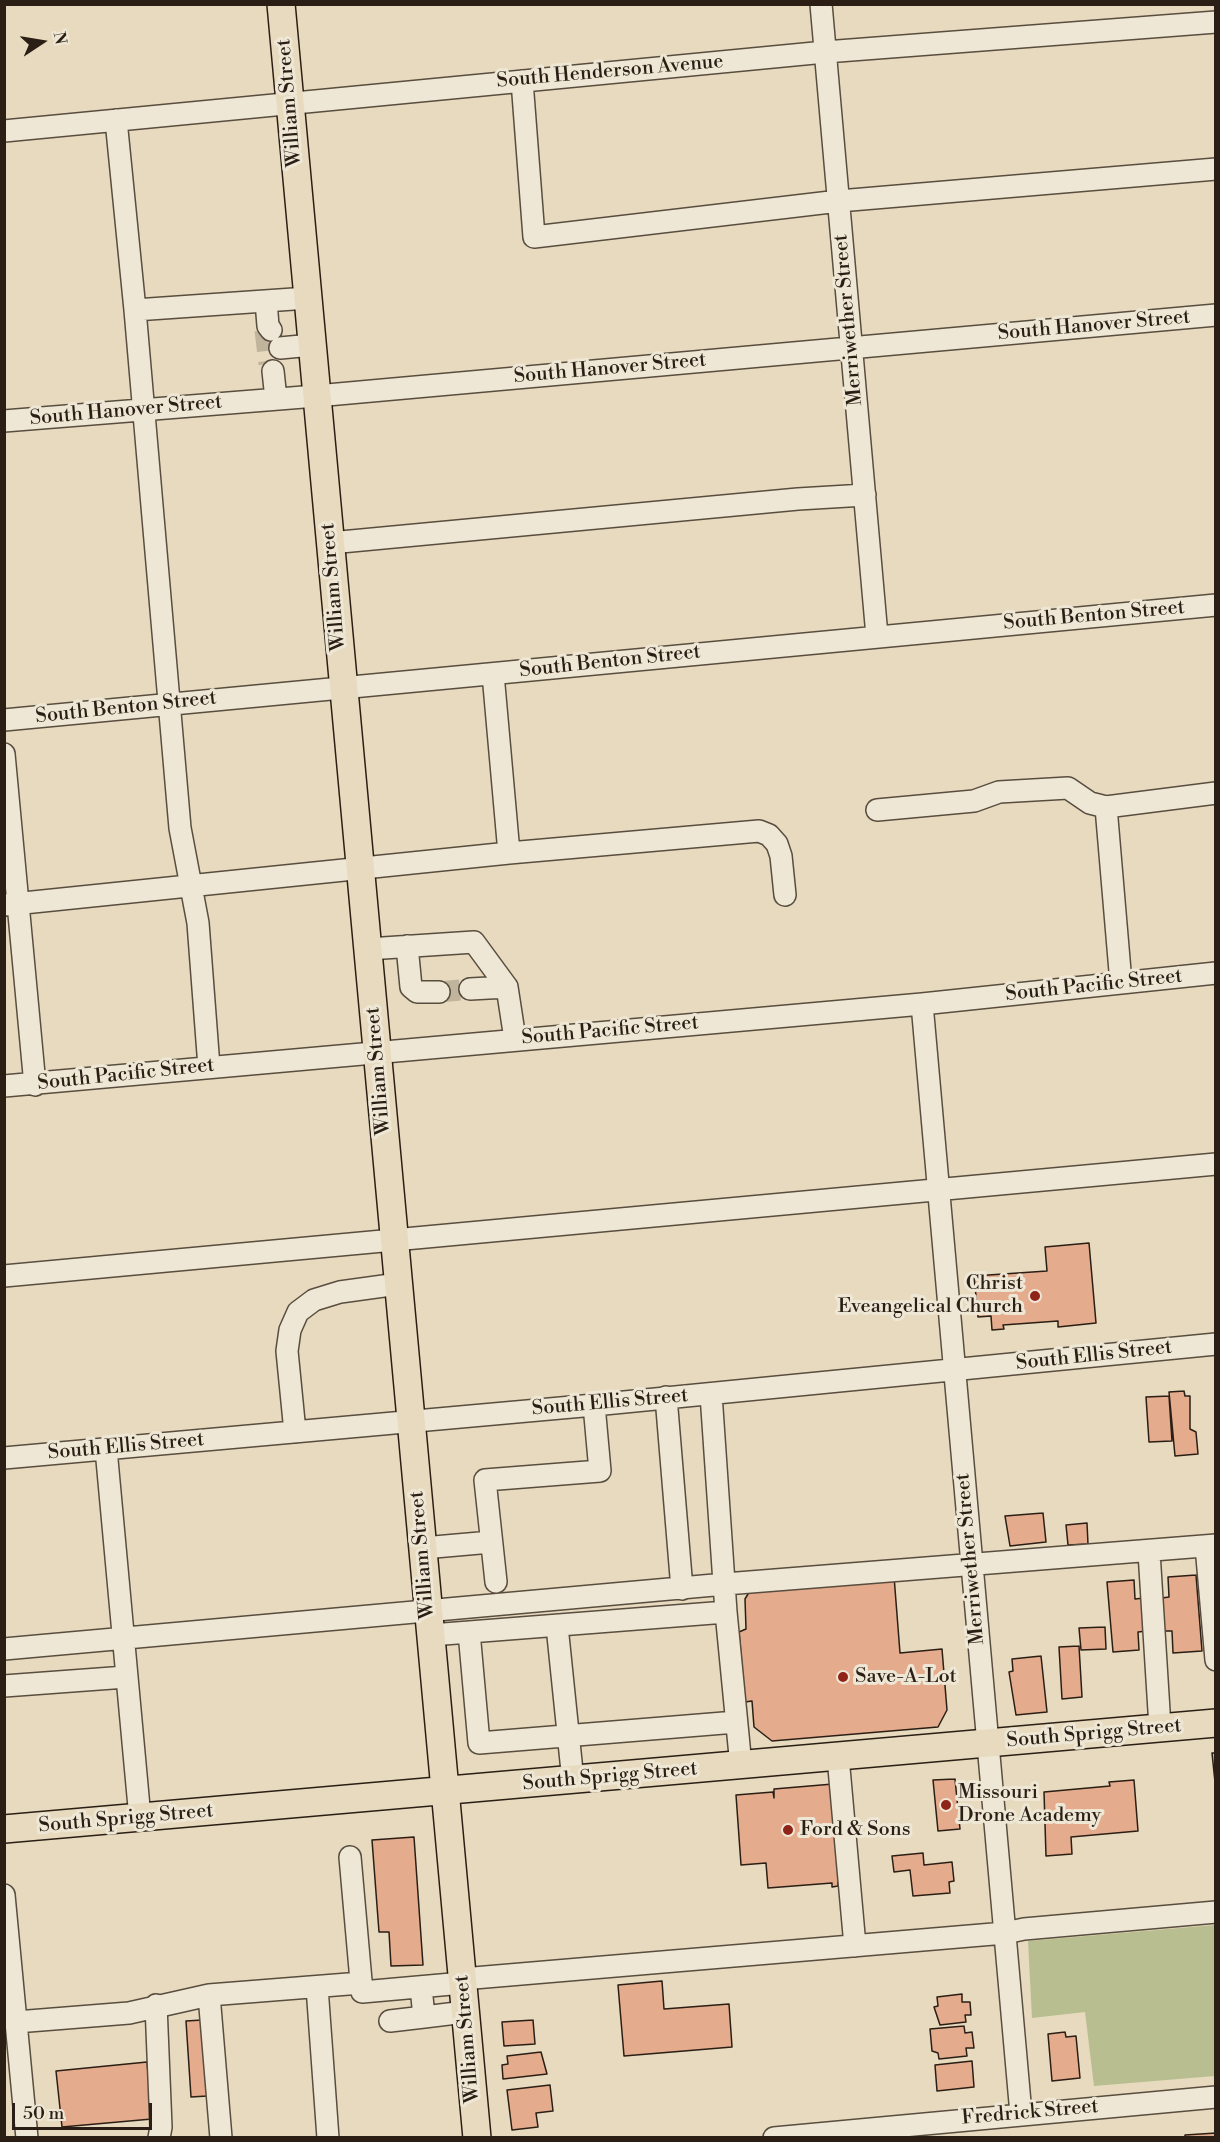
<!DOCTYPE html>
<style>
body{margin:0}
#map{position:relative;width:1220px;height:2142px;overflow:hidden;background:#e7dabe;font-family:"Libre Bodoni",serif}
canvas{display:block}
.frame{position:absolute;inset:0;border:6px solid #2a1e15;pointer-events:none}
.north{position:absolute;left:12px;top:12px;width:60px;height:60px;-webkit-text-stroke:4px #efe7d5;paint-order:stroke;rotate:78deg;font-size:16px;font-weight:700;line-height:24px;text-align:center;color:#2a1e15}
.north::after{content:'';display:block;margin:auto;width:21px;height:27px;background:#2a1e15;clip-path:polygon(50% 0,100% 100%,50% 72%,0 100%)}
.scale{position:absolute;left:12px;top:2103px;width:140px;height:27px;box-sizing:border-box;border:3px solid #2a1e15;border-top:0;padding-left:8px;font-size:18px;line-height:21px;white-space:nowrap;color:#2a1e15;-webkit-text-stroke:4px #efe7d5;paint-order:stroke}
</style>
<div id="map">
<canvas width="1220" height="2142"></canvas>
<div class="frame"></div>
<div class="north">N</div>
<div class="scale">50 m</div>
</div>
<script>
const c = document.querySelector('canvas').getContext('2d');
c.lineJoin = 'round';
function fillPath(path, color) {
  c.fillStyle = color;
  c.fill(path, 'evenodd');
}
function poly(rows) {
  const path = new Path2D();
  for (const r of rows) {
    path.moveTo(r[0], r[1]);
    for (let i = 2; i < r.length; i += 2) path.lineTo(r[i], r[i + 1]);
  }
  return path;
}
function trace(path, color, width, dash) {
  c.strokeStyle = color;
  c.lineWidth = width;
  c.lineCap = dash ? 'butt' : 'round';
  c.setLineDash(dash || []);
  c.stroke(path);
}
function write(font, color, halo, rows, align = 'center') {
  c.font = font + ' "Libre Bodoni",serif';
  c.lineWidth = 6;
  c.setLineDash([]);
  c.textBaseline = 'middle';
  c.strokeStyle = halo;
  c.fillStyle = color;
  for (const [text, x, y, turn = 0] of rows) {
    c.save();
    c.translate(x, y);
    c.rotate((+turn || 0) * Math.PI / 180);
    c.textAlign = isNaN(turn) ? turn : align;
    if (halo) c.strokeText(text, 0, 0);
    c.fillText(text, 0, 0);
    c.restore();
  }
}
fillPath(poly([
 [1215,1925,1215,2076,1094,2086,1085,2012,1032,2018,1028,1941]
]), '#b8be8f');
const building = poly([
 [1089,1243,1096,1323,1058,1327,1058,1321,1003,1325,1004,1329,992,1330,991,1316,978,1317,974,1276,1047,1271,1045,1247,1089,1243],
 [1184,1391,1185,1396,1190,1396,1190,1429,1196,1432,1198,1454,1175,1456,1169,1392,1184,1391],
 [1169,1396,1172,1441,1149,1442,1146,1397,1169,1396],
 [1043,1513,1046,1542,1010,1546,1005,1516,1043,1513],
 [1087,1523,1088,1544,1068,1545,1066,1525,1087,1523],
 [1196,1575,1202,1651,1173,1653,1172,1631,1164,1631,1162,1598,1169,1597,1168,1577,1196,1575],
 [894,1576,900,1653,942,1649,947,1710,938,1727,772,1741,754,1727,752,1701,745,1702,739,1632,746,1629,745,1599,751,1589,894,1576],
 [1134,1580,1135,1599,1144,1598,1147,1631,1138,1632,1139,1650,1113,1652,1107,1582,1134,1580],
 [1105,1627,1106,1649,1081,1650,1079,1628,1105,1627],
 [1079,1646,1082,1697,1062,1699,1059,1647,1079,1646],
 [1041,1656,1047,1712,1016,1715,1009,1672,1013,1671,1012,1659,1041,1656],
 [1212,1753,1216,1753,1216,1792,1212,1753],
 [955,1779,960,1829,938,1831,933,1780,955,1779],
 [1134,1780,1138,1831,1071,1837,1072,1854,1046,1856,1044,1792,1110,1786,1109,1782,1134,1780],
 [833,1784,841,1882,838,1882,838,1886,832,1887,832,1883,768,1888,766,1863,741,1865,736,1795,773,1792,774,1798,774,1789,833,1784],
 [414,1837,423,1965,391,1966,389,1932,379,1932,372,1840,414,1837],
 [923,1853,924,1865,952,1862,954,1881,949,1882,950,1893,913,1896,910,1870,894,1872,892,1856,923,1853],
 [662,1981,664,2009,729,2004,732,2047,624,2056,618,1985,662,1981],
 [962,1994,962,2002,970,2002,971,2015,965,2015,966,2022,940,2025,934,2007,938,2006,937,1997,962,1994],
 [202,2020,207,2096,191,2097,186,2021,202,2020],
 [533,2020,535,2044,504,2046,502,2022,533,2020],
 [964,2026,965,2033,972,2032,974,2048,966,2048,967,2056,939,2059,938,2053,932,2051,930,2029,964,2026],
 [1065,2032,1066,2037,1076,2036,1080,2078,1052,2081,1048,2034,1065,2032],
 [541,2052,547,2074,503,2079,502,2065,508,2064,507,2056,541,2052],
 [972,2061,974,2087,937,2091,935,2065,972,2061],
 [147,2062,152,2119,62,2127,56,2071,147,2062],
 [550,2085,553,2111,536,2113,538,2127,512,2130,507,2090,550,2085],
 [1216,2133,1216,2138,1185,2138,1185,2135,1216,2133]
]);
fillPath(building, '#e4ab8d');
trace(building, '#2a1e15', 1.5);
trace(poly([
 [265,330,269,364],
 [439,992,470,989]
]), '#c1b49c', 21, [21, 10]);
const minor = poly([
 [821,4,877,636],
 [522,81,534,237,839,201,1216,169],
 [116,120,135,310],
 [4,131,825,52,1216,22],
 [266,301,268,326,271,330],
 [280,348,312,345],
 [273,371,276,399],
 [4,421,316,396,1216,315],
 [330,543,798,499,865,495],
 [4,720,1216,605],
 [4,754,35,1085],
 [877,810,974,801,999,792,1068,788,1090,803,1106,807],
 [509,853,759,831,769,835,777,844,781,856,785,895],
 [4,905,509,853,493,674],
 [407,946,411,987,417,992,439,992],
 [368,949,474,942,507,987,515,1039],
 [1121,983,1106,807,1216,793],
 [470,989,507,987],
 [922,1004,1021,2114],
 [209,1067,198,923,180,828,135,310,308,298],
 [4,1086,922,1004,1216,973],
 [4,1276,1216,1164],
 [711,1394,726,1612,741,1766],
 [666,1397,682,1589],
 [295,1432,287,1351,290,1330,298,1312,314,1300,340,1292,398,1284],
 [106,1449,140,1818],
 [4,1458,594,1405,1216,1344],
 [1206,1546,1216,1660],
 [423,1548,491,1542],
 [1149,1552,1160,1727],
 [496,1582,485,1480,600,1471,594,1405],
 [557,1626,573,1781],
 [469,1632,479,1743,736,1722],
 [431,1635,726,1612],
 [4,1649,725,1584,1216,1545],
 [4,1686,126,1677],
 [838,1757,855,1946],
 [350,1857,362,1992,463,1983],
 [4,1895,27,2138],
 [462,1979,1005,1933,1024,1929,1216,1912],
 [317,1987,328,2138],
 [209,1995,221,2138],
 [156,2005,161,2127,159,2138],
 [424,2017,465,2012],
 [390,2021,424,2017,421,1987],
 [16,2022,129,2013,209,1995,361,1983],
 [774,2138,1216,2097]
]);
const major = poly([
 [281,4,477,2138],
 [4,1829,1216,1723]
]);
trace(minor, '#594d3f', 24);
trace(major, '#2a1e15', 30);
trace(minor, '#efe7d5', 21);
trace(major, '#e7dabe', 27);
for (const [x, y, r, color] of [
 [1035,1296,6,"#8f2418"],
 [843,1677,6,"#8f2418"],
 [946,1805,6,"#8f2418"],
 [788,1830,6,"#8f2418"]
]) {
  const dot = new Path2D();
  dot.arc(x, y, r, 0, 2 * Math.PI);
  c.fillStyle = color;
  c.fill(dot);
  trace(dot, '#efe7d5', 2);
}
write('20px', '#2a1e15', '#efe7d5', [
 ["South Henderson Avenue",610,72,-5],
 ["William Street",290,103,-95],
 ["Merriwether Street",849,320,-95],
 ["South Hanover Street",1094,326,-5],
 ["South Hanover Street",610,369,-5],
 ["South Hanover Street",126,411,-5],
 ["William Street",334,587,-95],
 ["South Benton Street",1094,616,-5],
 ["South Benton Street",610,662,-6],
 ["South Benton Street",126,708,-6],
 ["South Pacific Street",1094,986,-6],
 ["South Pacific Street",610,1031,-5],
 ["William Street",379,1071,-95],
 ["South Pacific Street",126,1075,-6],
 ["South Ellis Street",1094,1356,-6],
 ["South Ellis Street",610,1403,-5],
 ["South Ellis Street",126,1447,-5],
 ["William Street",423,1555,-95],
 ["Merriwether Street",971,1559,-95],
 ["South Sprigg Street",1094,1734,-5],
 ["South Sprigg Street",610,1777,-5],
 ["South Sprigg Street",126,1819,-5],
 ["William Street",468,2039,-95],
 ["Fredrick Street",1030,2113,-5]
]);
write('20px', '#2a1e15', '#efe7d5', [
 ["Christ",1023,1284,"right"],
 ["Eveangelical Church",1023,1307,"right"],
 ["Save-A-Lot",855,1677],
 ["Missouri",958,1793],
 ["Drone Academy",958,1816],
 ["Ford & Sons",800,1830]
], 'left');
</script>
